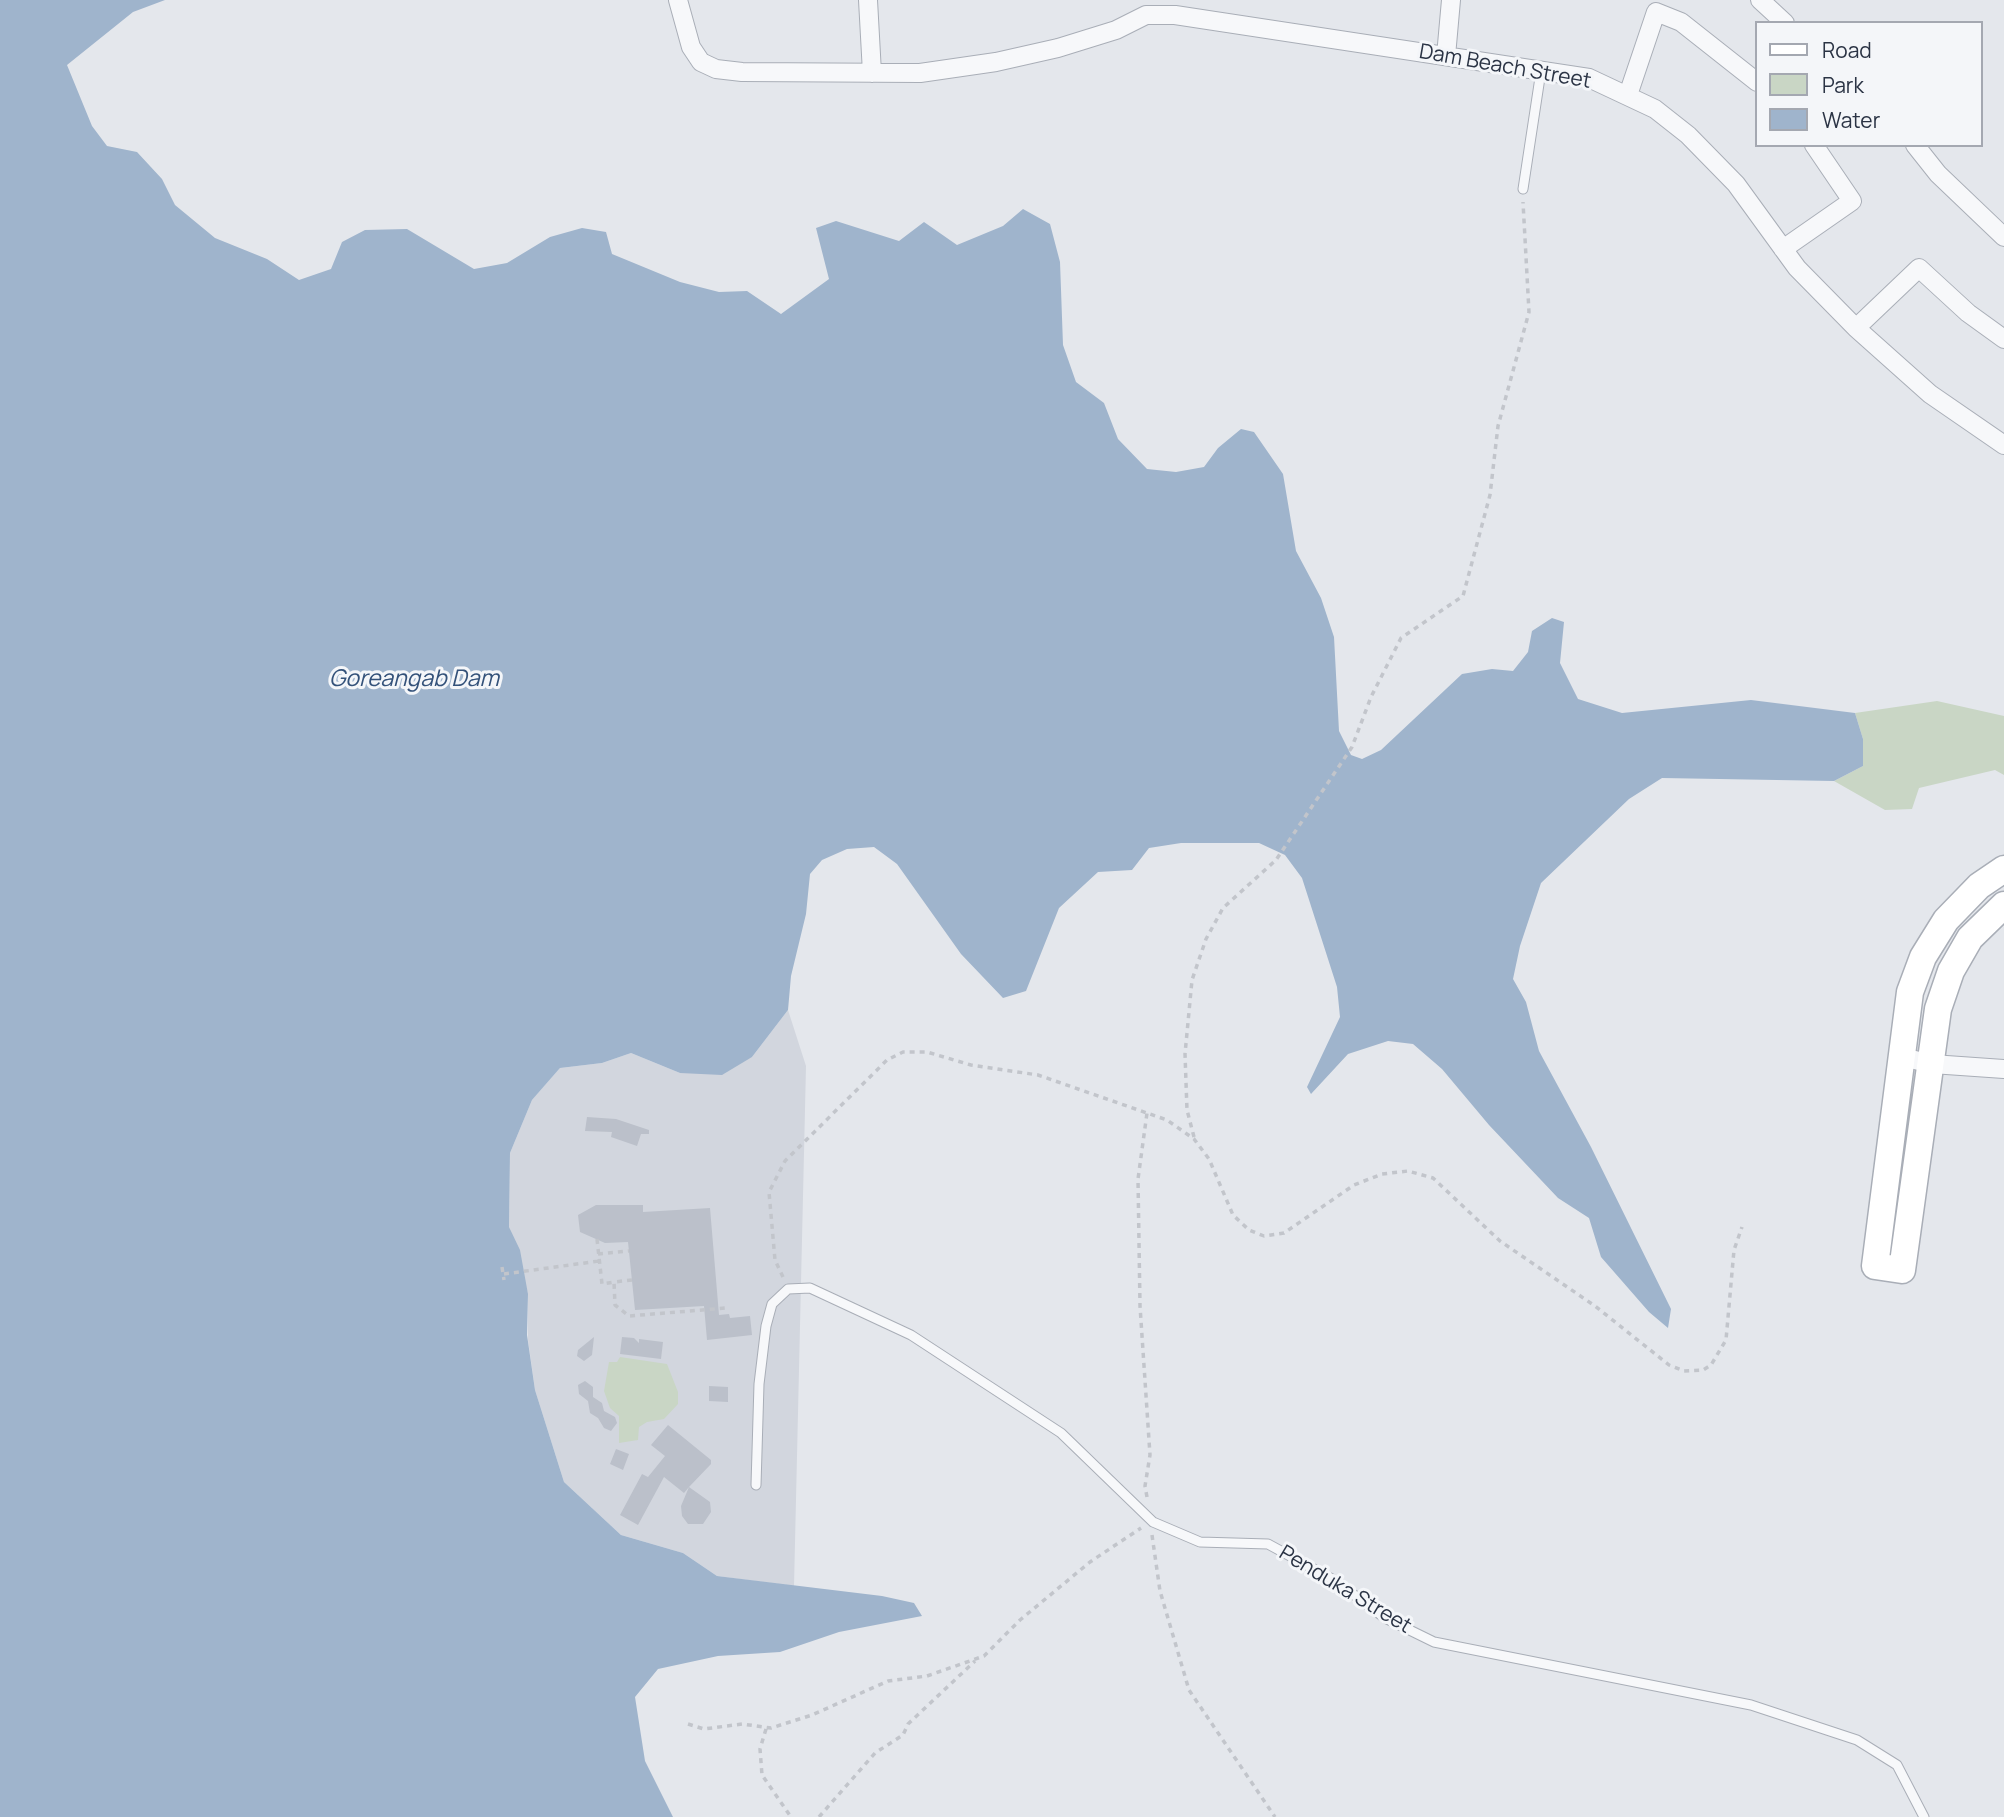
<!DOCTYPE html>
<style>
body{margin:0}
#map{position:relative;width:2004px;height:1817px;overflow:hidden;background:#e4e7ec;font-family:Manrope,sans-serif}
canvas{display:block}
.legend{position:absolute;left:1755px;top:21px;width:228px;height:126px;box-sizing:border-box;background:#f4f6f9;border:2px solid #a4a8b1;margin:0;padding:9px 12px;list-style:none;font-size:21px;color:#2b3445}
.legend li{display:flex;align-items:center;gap:14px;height:35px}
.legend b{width:35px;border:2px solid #a4a8b1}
</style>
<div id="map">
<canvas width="2004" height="1817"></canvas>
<ul class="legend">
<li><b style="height:9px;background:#fff"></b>Road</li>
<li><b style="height:19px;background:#c9d6c5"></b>Park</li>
<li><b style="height:19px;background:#9fb4cc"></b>Water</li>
</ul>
</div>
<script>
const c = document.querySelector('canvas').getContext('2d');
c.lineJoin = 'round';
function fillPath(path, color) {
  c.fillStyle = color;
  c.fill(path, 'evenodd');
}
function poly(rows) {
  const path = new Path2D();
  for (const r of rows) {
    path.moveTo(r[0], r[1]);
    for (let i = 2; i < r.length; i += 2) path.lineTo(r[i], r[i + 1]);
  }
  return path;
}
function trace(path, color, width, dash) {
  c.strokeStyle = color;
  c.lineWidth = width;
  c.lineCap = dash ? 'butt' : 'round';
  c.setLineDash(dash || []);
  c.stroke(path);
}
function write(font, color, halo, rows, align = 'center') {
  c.font = font + ' Manrope,sans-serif';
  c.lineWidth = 6;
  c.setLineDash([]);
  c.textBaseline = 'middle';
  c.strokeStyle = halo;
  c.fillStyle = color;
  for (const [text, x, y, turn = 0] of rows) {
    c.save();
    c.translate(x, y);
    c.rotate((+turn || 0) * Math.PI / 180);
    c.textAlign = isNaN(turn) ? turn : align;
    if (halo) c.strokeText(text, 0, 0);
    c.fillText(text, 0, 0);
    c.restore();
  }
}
fillPath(poly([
 [788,1010,806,1066,794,1586,717,1576,683,1553,621,1535,564,1482,535,1390,528,1340,528,1294,509,1227,510,1153,532,1100,560,1068,602,1063,631,1053,680,1073,752,1057]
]), '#d2d6de');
fillPath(poly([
 [1937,701,2004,716,2004,775,1995,770,1919,788,1912,809,1885,810,1834,781,1863,766,1863,739,1855,713],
 [620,1357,667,1364,678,1392,678,1404,664,1419,647,1422,639,1427,638,1440,619,1443,619,1416,610,1408,604,1391,609,1362,617,1362]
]), '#c9d6c5');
fillPath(poly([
 [0,0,165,0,133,12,67,65,92,126,107,146,137,152,162,179,175,205,215,238,267,259,299,280,331,269,342,242,365,230,407,229,474,269,507,263,550,237,582,228,606,232,612,254,680,282,719,292,747,291,781,314,829,279,816,228,836,221,899,241,924,222,957,245,1003,226,1023,209,1050,224,1060,262,1063,345,1076,382,1104,403,1118,439,1147,469,1176,472,1204,467,1218,448,1241,429,1254,432,1283,474,1296,551,1321,598,1334,637,1339,731,1351,755,1362,759,1381,750,1462,674,1492,669,1513,671,1528,652,1532,631,1552,618,1564,622,1560,663,1578,699,1622,713,1751,700,1855,713,1863,739,1863,766,1834,781,1662,778,1629,799,1541,883,1520,946,1513,979,1526,1002,1539,1051,1591,1147,1671,1309,1668,1328,1649,1312,1601,1257,1589,1218,1558,1198,1489,1125,1442,1069,1413,1044,1388,1041,1348,1054,1311,1094,1307,1087,1340,1017,1337,987,1302,878,1285,855,1259,843,1181,843,1149,848,1132,870,1098,872,1059,908,1026,991,1003,998,961,954,897,864,874,847,847,849,822,860,810,874,806,914,791,976,788,1010,752,1057,722,1075,680,1073,631,1053,602,1063,560,1068,532,1100,510,1153,509,1227,520,1250,528,1294,527,1335,535,1390,564,1482,621,1535,683,1553,717,1576,882,1596,914,1603,922,1616,839,1632,780,1652,718,1656,658,1669,635,1697,645,1761,673,1817,0,1817]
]), '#9fb4cc');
fillPath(poly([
 [587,1117,616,1119,649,1130,649,1134,641,1134,637,1146,611,1137,612,1132,585,1131],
 [596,1205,643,1205,643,1212,710,1208,719,1315,729,1314,730,1318,750,1316,752,1335,707,1340,704,1306,635,1310,628,1242,605,1243,580,1232,578,1215],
 [594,1337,592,1355,584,1361,577,1356,578,1350],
 [622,1337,634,1338,639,1343,639,1339,663,1342,661,1359,620,1354],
 [585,1381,593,1387,593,1397,602,1403,604,1411,615,1417,617,1423,611,1431,604,1428,598,1418,590,1413,588,1401,579,1394,578,1385],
 [709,1386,728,1387,728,1402,709,1401],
 [668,1425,711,1460,711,1464,689,1487,710,1502,711,1512,703,1524,688,1524,682,1516,681,1506,689,1487,684,1493,664,1477,638,1525,620,1515,642,1474,648,1477,665,1456,651,1445],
 [616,1449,629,1454,623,1470,610,1464]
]), '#bbc0ca');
const lane = poly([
 [1523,189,1541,71],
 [756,1485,759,1384,766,1326,772,1304,788,1289,810,1288,911,1335,1061,1433,1153,1522,1200,1542,1268,1544,1334,1580,1385,1618,1434,1642,1751,1705,1857,1740,1897,1765,1924,1817]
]);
const street = poly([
 [678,0,691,47,701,62,716,69,742,72,920,73,996,62,1058,48,1116,30,1146,15,1175,15,1589,78,1655,109,1688,135,1736,184,1797,268,1856,328,1930,394,2004,445],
 [868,0,872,73],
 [1760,0,1785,23],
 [1446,56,1451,0],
 [1628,95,1656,12,1681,22,1757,82],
 [1915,145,1938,174,2004,237],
 [1783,249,1852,201,1814,145],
 [1856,328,1919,268,1968,313,2004,339],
 [1902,1057,1932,1064,2004,1069]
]);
const secondary = poly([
 [2004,869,1979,886,1946,920,1923,957,1910,992,1875,1266,1902,1270,1938,1009,1951,971,1970,938,2004,905]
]);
trace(lane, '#a9aeb7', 11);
trace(street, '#a9aeb7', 20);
trace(secondary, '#a9aeb7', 29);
trace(poly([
 [1194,1137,1187,1110,1185,1054,1192,980,1206,939,1223,908,1276,860,1352,747,1371,697,1401,638,1463,596,1490,495,1498,426,1529,312,1523,202],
 [597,1239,602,1284,614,1282],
 [598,1254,629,1251],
 [502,1267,504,1280],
 [504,1274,599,1261],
 [783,1277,775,1260,769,1192,785,1161,887,1060,903,1052,927,1052,971,1065,1038,1075,1167,1120,1194,1139,1209,1159,1233,1215,1249,1230,1264,1236,1284,1233,1354,1185,1382,1174,1408,1171,1433,1178,1500,1241,1595,1306,1669,1365,1684,1371,1703,1370,1711,1365,1726,1340,1734,1250,1742,1227],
 [632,1280,614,1282,615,1305,629,1316,726,1308],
 [1147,1497,1145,1486,1150,1455,1140,1306,1138,1179,1147,1113],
 [1152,1535,1160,1591,1189,1690,1275,1817],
 [688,1724,704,1729,742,1724,771,1728,812,1715,888,1681,927,1676,984,1656,1020,1620,1090,1562,1141,1528],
 [766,1729,760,1749,762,1775,791,1817],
 [819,1817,875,1753,903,1735,908,1724,975,1661]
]), '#c2c5cb', 3.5, [5, 5]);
trace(lane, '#f7f8fa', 9);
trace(street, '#f7f8fa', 18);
trace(secondary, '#fff', 26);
write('21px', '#2b3445', '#f4f6f9', [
 ["Dam Beach Street",1505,67,10],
 ["Penduka Street",1345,1590,31]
]);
write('italic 23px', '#34527a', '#f4f6f9', [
 ["Goreangab Dam",414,680]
]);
</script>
